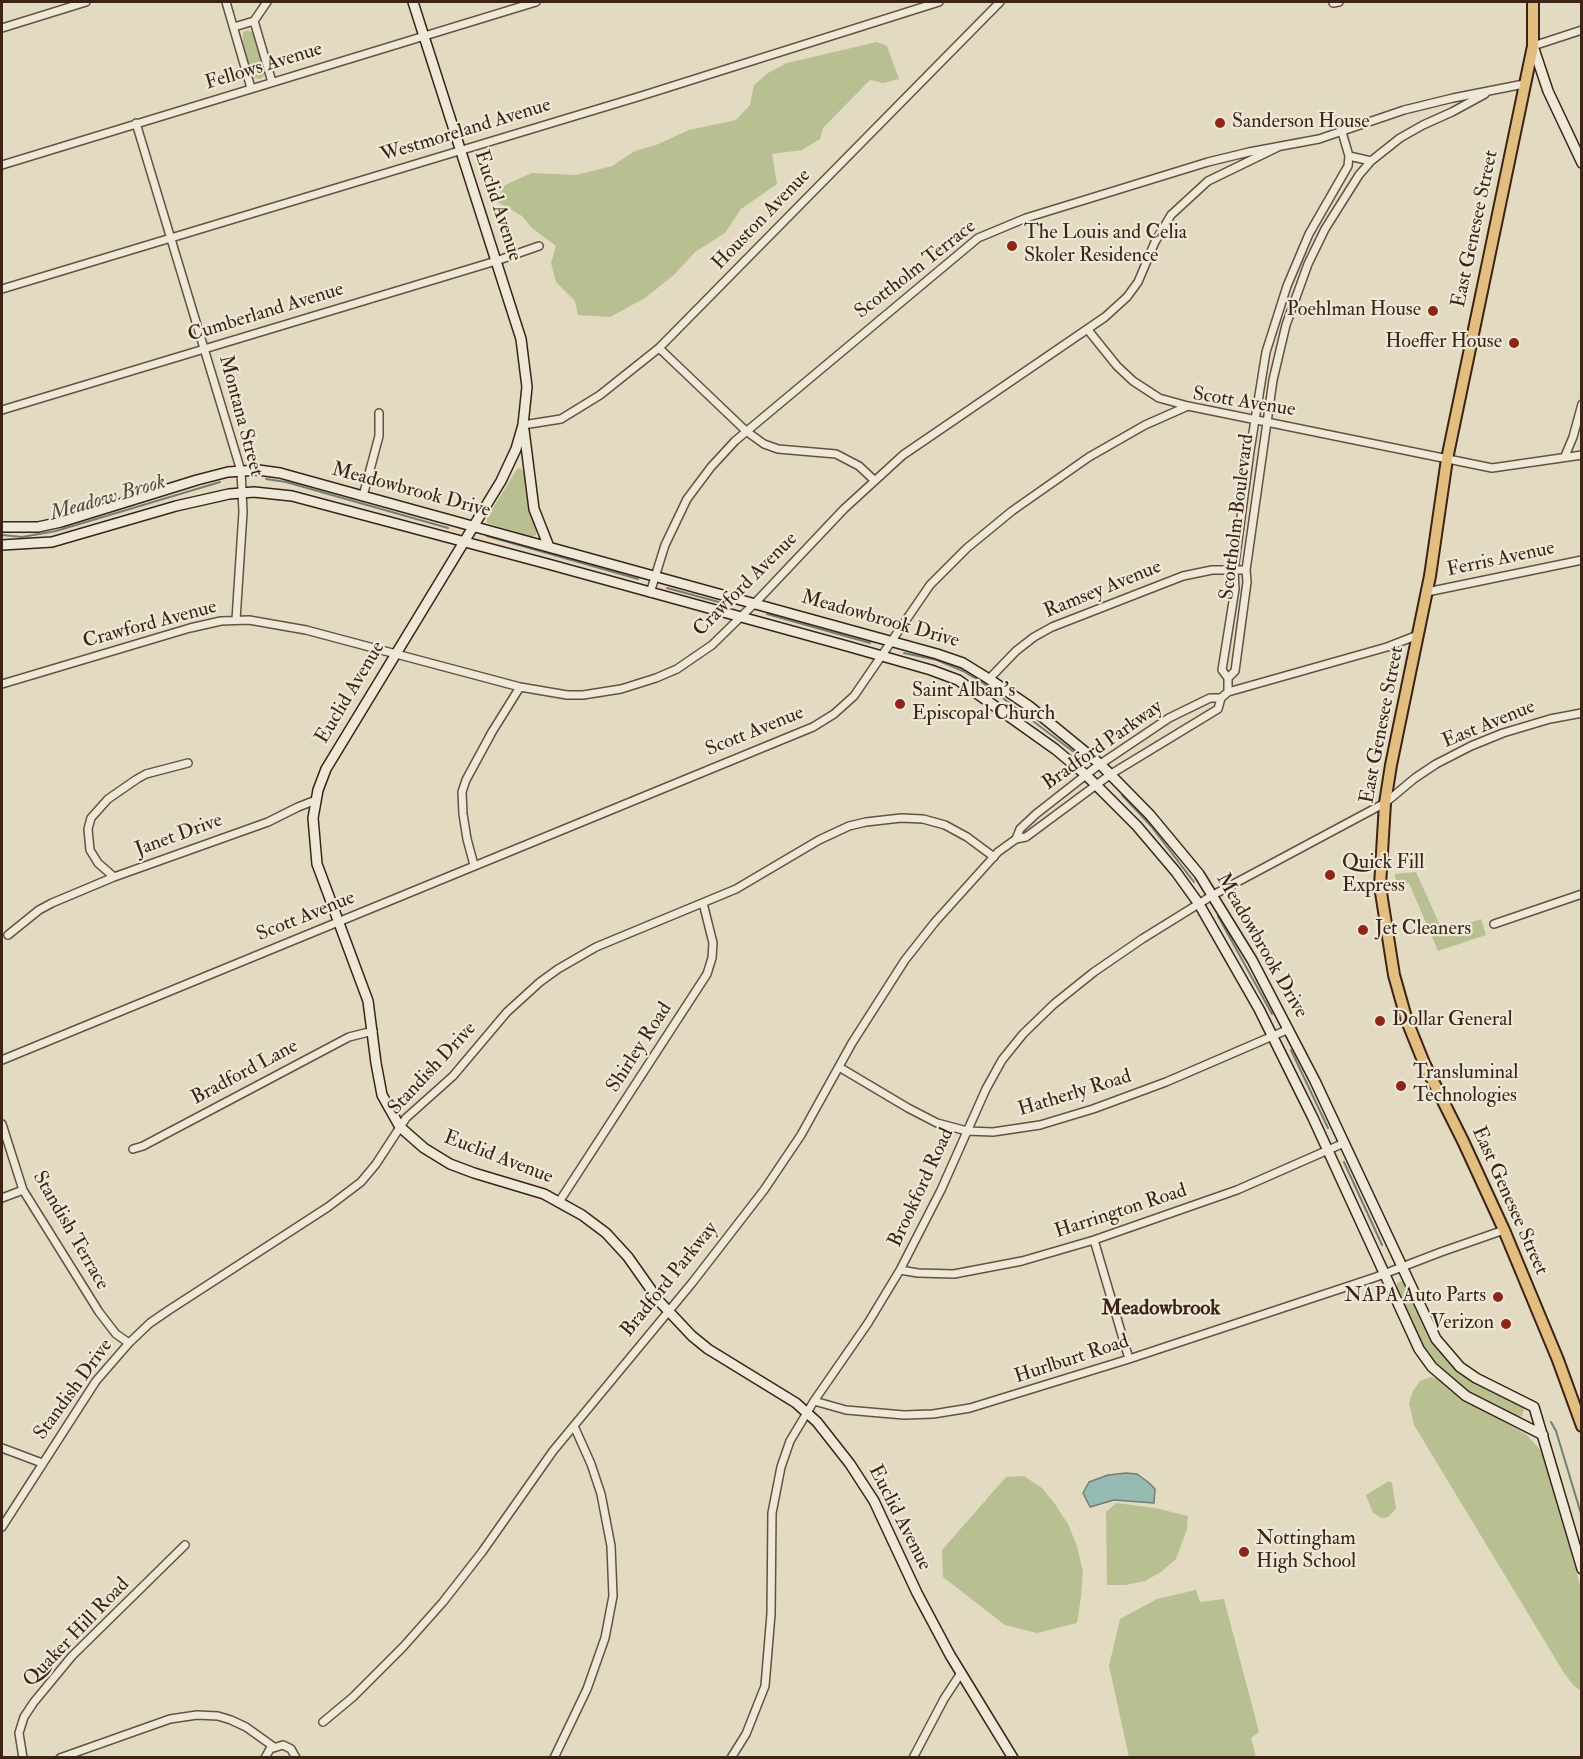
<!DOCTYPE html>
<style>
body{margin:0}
#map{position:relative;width:1583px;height:1759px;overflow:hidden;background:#e3dbc1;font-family:"IM FELL Double Pica",serif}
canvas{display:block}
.frame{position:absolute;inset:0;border:3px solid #3d2315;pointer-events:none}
</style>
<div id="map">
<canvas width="1583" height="1759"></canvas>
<div class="frame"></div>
</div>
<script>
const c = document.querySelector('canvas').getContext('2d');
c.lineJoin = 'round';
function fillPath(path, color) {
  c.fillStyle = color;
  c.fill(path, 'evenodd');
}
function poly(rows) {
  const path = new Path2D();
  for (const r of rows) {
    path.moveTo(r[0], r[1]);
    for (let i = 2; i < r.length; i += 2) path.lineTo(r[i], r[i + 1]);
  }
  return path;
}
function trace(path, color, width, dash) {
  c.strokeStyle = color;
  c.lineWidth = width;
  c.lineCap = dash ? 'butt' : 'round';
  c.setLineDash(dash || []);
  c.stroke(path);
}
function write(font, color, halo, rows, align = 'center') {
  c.font = font + ' "IM FELL Double Pica",serif';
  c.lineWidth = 4.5;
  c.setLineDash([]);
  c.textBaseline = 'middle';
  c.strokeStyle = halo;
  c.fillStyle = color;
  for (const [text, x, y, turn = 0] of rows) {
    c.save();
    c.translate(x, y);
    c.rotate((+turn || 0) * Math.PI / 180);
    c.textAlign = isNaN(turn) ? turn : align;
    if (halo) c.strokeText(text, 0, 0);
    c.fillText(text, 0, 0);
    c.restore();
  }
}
fillPath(poly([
 [248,30,253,33,256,39,266,70,264,76,260,79,255,78,251,75,243,43,243,32],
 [877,42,887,46,899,79,883,83,870,80,823,128,820,139,802,150,772,154,777,184,741,209,725,233,695,252,674,275,645,298,610,317,578,315,575,301,556,282,551,263,556,246,532,228,522,216,496,201,505,185,532,173,576,175,612,166,635,151,656,145,689,130,736,120,750,105,754,85,768,73,787,63],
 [520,468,525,472,529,502,537,530,536,535,532,537,487,523,487,518,517,469],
 [1416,872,1443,932,1481,919,1486,935,1438,951,1409,883,1396,884,1395,874],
 [1401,1281,1405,1282,1440,1350,1453,1366,1473,1382,1521,1404,1525,1407,1522,1416,1517,1417,1468,1392,1445,1375,1431,1357,1420,1340,1397,1289,1397,1283],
 [1431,1377,1437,1379,1460,1396,1527,1435,1541,1451,1581,1588,1581,1691,1574,1686,1564,1673,1414,1425,1409,1403,1413,1391,1420,1381],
 [1024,1476,1042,1488,1055,1504,1068,1524,1077,1546,1083,1572,1081,1597,1077,1623,1037,1633,1005,1625,943,1577,942,1550,1006,1477],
 [1389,1481,1392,1483,1396,1509,1388,1517,1382,1518,1373,1513,1366,1495],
 [1116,1503,1155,1508,1188,1516,1187,1529,1176,1559,1161,1572,1145,1581,1126,1585,1107,1585,1106,1512],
 [1196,1590,1200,1602,1224,1599,1259,1732,1251,1738,1256,1757,1129,1757,1109,1666,1120,1619,1157,1599]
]), '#b8bf90');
const water = poly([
 [1126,1473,1137,1474,1148,1482,1155,1489,1154,1503,1114,1500,1090,1507,1083,1493,1089,1482,1108,1475,1126,1473]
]);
fillPath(water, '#95bbb3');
trace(water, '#727e74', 1.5);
trace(poly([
 [266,479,286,482,448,528],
 [2,535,22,537,56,531,220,482],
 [487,536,638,579],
 [667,588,726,604],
 [767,614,870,643],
 [904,653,937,660,963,671,983,683,1079,756],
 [1122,795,1151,826,1194,882],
 [1218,916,1272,1014],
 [1291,1050,1328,1128],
 [1344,1162,1382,1245],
 [1551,1422,1556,1431,1582,1517]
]), '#727e74', 2);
const street = poly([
 [226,2,251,88],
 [1333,3,1339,2],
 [254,21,272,82],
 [234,27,254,21,267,2],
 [2,28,86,2],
 [1533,46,1582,30],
 [136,123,241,471,243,512,236,620],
 [1342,132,1349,156,1371,161],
 [2,165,536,2],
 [2,289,641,96,939,2],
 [1088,330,1117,366,1133,381,1159,398,1188,406],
 [659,348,746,431,764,444,778,449,836,454,859,466,874,480],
 [2,410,496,261,539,246],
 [523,425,561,419,600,395,659,348,1000,2],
 [1565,456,1573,437,1582,404],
 [363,496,379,436,379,413],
 [1427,592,1582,560],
 [650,593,665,545,687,499,711,467,735,441,978,238,1026,218,1208,162,1249,152,1319,139,1404,110,1453,98,1524,84],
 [1228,678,1235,671,1247,582,1246,570,1273,380,1286,325,1308,264,1325,229,1359,175,1371,161,1400,138,1423,125,1452,112,1485,94],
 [989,679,1016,651,1034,637,1052,627,1183,576,1212,570,1246,570],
 [2,684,190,628,221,621,249,620,306,630,520,687,567,695,583,695,621,689,656,678,677,669,712,645,755,603,844,509,903,455,1105,317,1127,297,1138,282,1155,242,1171,215,1208,181,1278,147],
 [1228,692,1228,678,1222,670,1235,589,1234,570,1250,451,1266,352,1287,286,1309,234,1348,166,1349,156],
 [1016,839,1020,829,1036,814,1096,767,1169,718,1210,698,1221,698,1228,692,1387,647,1418,635],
 [474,865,467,839,463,814,462,792,466,780,492,732,520,687],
 [114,877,98,863,90,850,88,829,91,818,108,799,137,779,146,774,188,763],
 [1494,924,1582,894],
 [8,935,39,910,52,903,114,877,268,822,298,807,316,800],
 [2,1060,813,727,834,714,854,696,930,585,967,548,1012,511,1089,457,1145,425,1188,406,1492,468,1582,455],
 [839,1067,908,1108,937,1123,967,1131,993,1132,1040,1125,1093,1109,1166,1082,1289,1029],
 [2,1124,23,1190,99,1312,116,1334,129,1343],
 [133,1149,143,1146,349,1037,373,1031],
 [2,1198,23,1190],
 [559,1202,707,974,712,958,713,943,703,903],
 [1094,1240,1129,1359],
 [900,1270,918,1273,954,1274,1022,1261,1094,1240,1237,1190,1344,1143],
 [814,1401,846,1410,904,1415,933,1414,970,1408,1129,1359,1376,1277,1441,1252,1504,1230],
 [2,1448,42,1463],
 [2,1527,96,1381,129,1343,150,1323,169,1310,328,1207,361,1182,376,1164,406,1118,453,1076,507,1012,540,982,558,969,596,947,736,889,819,840,849,826,866,822,901,818,923,819,945,825,967,837,994,857],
 [323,1722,353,1697,403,1647,443,1602,482,1552,553,1451,692,1283,764,1190,801,1135,852,1043,905,960,935,922,998,852,1016,839,1026,837,1111,774,1218,709,1221,698],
 [23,1758,19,1733,24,1717,34,1702,72,1656,185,1545],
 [60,1758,170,1719,197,1715,218,1716,231,1720,246,1727,274,1747],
 [265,1758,270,1749,283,1745,291,1749,296,1758],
 [554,1758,587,1689,605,1638,613,1596,611,1546,601,1494,591,1464,574,1426],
 [731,1758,746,1734,765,1686,771,1614,772,1513,781,1467,790,1441,814,1401,868,1323,900,1270,941,1190,986,1089,1002,1060,1023,1034,1054,1004,1094,972,1142,939,1213,895,1385,803,1415,778,1436,764,1471,746,1503,733,1550,719,1582,713],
 [913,1758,944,1699,961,1673]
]);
const secondary = poly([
 [413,2,521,339,527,387,523,425,516,449,501,481,326,769,318,790,313,818,317,864,368,1001,376,1063,382,1095,400,1127,424,1148,450,1164,474,1173,544,1194,582,1215,606,1233,628,1257,659,1301,692,1336,708,1349,796,1403,817,1422,850,1464,874,1501,917,1593,950,1655,1013,1758],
 [1533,46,1548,91,1582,163],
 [524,430,534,509,549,547],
 [2,527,38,527,61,522,197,480,228,472,258,470,280,473,363,496,937,654,963,663,989,679,1029,706,1100,764,1150,815,1199,874,1252,960,1315,1081,1436,1339,1460,1367,1476,1378,1534,1407,1582,1569],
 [2,545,52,542,176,506,229,494,254,492,292,496,548,564,847,646,931,670,958,680,1055,749,1086,775,1137,826,1176,872,1199,904,1259,1009,1313,1118,1419,1349,1432,1367,1466,1396,1543,1435]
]);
const primary = poly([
 [1533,2,1533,46,1447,459,1430,576,1391,765,1385,803,1380,886,1394,975,1407,1021,1424,1063,1463,1141,1504,1230,1558,1360,1582,1426]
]);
trace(street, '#665140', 10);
trace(secondary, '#3d2315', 12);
trace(primary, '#3d2315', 14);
trace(street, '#ede8d7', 7);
trace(secondary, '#ede8d7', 9);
trace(primary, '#e2be80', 10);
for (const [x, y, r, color] of [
 [1220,123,6,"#8f2418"],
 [1012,246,6,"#8f2418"],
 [1433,311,6,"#8f2418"],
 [1514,343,6,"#8f2418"],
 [900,704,6,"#8f2418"],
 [1330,875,6,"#8f2418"],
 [1363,930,6,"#8f2418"],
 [1380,1021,6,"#8f2418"],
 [1401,1086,6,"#8f2418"],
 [1498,1297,6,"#8f2418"],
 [1506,1324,6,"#8f2418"],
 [1244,1552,6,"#8f2418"]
]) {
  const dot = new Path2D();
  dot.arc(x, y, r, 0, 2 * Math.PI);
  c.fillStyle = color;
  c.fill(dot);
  trace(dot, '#ede8d7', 2);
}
write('20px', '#3d2315', '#ede8d7', [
 ["Fellows Avenue",264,67,-17],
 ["Westmoreland Avenue",466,131,-17],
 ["Euclid Avenue",497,206,72],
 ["Houston Avenue",762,220,-46],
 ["East Genesee Street",1476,229,-78],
 ["Scottholm Terrace",916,270,-38],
 ["Cumberland Avenue",266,313,-17],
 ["Scott Avenue",1244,403,9],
 ["Montana Street",240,416,75],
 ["Meadowbrook Drive",411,491,15],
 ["Scottholm Boulevard",1238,517,-83],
 ["Ferris Avenue",1501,560,-12],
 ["Crawford Avenue",746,585,-45],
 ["Ramsey Avenue",1103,590,-22],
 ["Meadowbrook Drive",880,620,16],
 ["Crawford Avenue",150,625,-15],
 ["Euclid Avenue",351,693,-59],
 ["East Genesee Street",1383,725,-79],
 ["East Avenue",1489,725,-22],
 ["Scott Avenue",755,732,-22],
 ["Bradford Parkway",1103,746,-35],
 ["Janet Drive",179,836,-20],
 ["Scott Avenue",306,917,-22],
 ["Meadowbrook Drive",1261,946,60],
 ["Shirley Road",640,1048,-57],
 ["Standish Drive",433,1069,-47],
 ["Bradford Lane",245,1073,-28],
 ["Hatherly Road",1075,1094,-17],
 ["Euclid Avenue",498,1158,21],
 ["Brookford Road",922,1188,-65],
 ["East Genesee Street",1509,1201,66],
 ["Harrington Road",1121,1212,-18],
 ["Standish Terrace",70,1231,60],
 ["Bradford Parkway",670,1280,-51],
 ["Hurlburt Road",1072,1360,-18],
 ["Standish Drive",74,1390,-54],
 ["Euclid Avenue",899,1518,63],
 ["Quaker Hill Road",77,1633,-46]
]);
write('20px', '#3d2315', '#ede8d7', [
 ["Sanderson House",1232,123],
 ["The Louis and Celia",1024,234],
 ["Skoler Residence",1024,257],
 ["Poehlman House",1421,311,"right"],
 ["Hoeffer House",1502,343,"right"],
 ["Saint Alban's",912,692],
 ["Episcopal Church",912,715],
 ["Quick Fill",1342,864],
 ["Express",1342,887],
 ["Jet Cleaners",1375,930],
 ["Dollar General",1392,1021],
 ["Transluminal",1413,1074],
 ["Technologies",1413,1097],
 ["NAPA Auto Parts",1486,1297,"right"],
 ["Verizon",1494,1324,"right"],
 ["Nottingham",1256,1540],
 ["High School",1256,1563]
], 'left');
write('italic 21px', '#53493c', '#ede8d7', [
 ["Meadow Brook",108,499,-16]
]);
write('bold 21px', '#3d2315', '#ede8d7', [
 ["Meadowbrook",1161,1309]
]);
</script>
